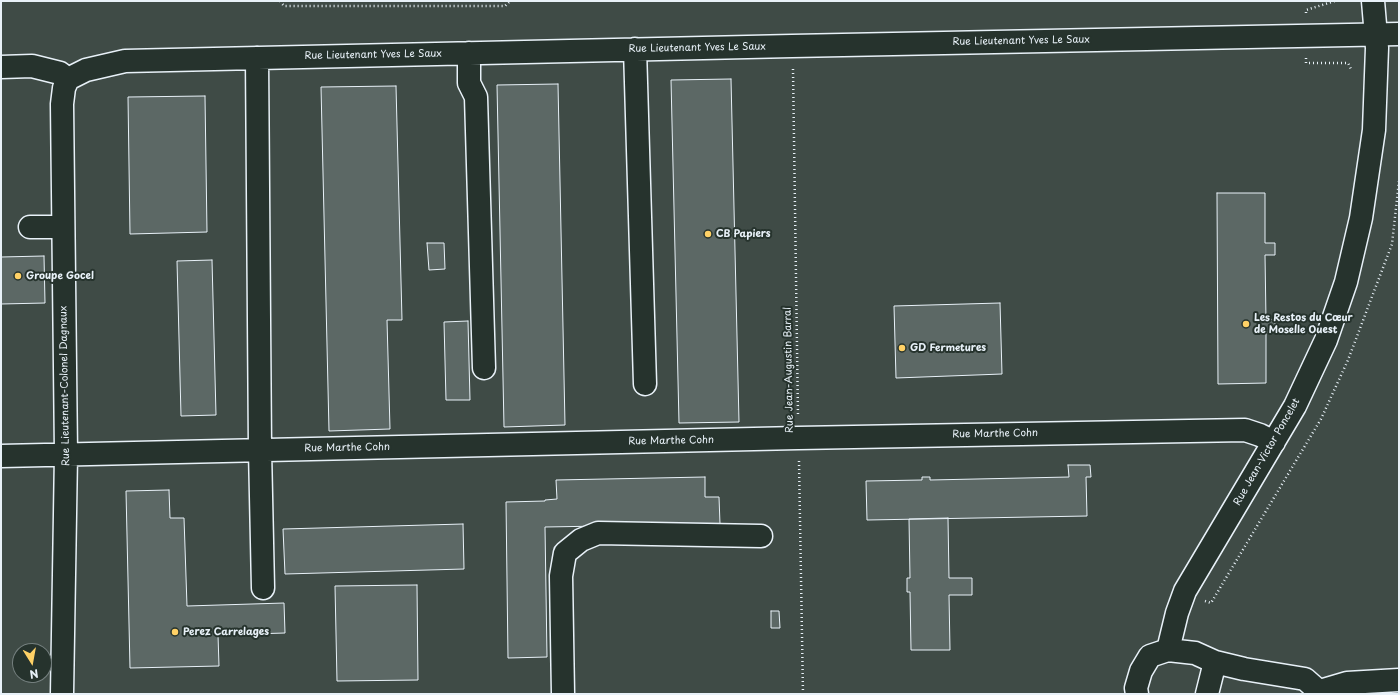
<!DOCTYPE html>
<meta charset="utf-8">
<style>
body{margin:0}
#map{position:relative;width:1400px;height:695px;overflow:hidden;background:#323e39;font-family:"Playpen Sans",sans-serif}
canvas{display:block}
.frame{position:absolute;inset:0;border:2px solid #e8f1f8;pointer-events:none}
.north{position:absolute;left:12px;top:643px;width:40px;height:40px;box-sizing:border-box;background:#26332d;border:1px solid #747f7e;border-radius:50%;rotate:169deg;font-size:11px;font-weight:700;line-height:16px;text-align:center;color:#e8f1f8}
.north::after{content:'';display:block;margin:auto;width:14px;height:18px;background:#ffd166;clip-path:polygon(50% 0,100% 100%,50% 72%,0 100%)}
</style>
<div id="map">
<canvas width="1400" height="695"></canvas>
<div class="frame"></div>
<div class="north">N</div>
</div>
<script>
const c = document.querySelector('canvas').getContext('2d');
c.lineJoin = 'round';
function fillPath(path, color) {
  c.fillStyle = color;
  c.fill(path, 'evenodd');
}
function poly(rows) {
  const path = new Path2D();
  for (const r of rows) {
    path.moveTo(r[0], r[1]);
    for (let i = 2; i < r.length; i += 2) path.lineTo(r[i], r[i + 1]);
  }
  return path;
}
function trace(path, color, width, dash) {
  c.strokeStyle = color;
  c.lineWidth = width;
  c.lineCap = dash ? 'butt' : 'round';
  c.setLineDash(dash || []);
  c.stroke(path);
}
function write(font, color, halo, rows, align = 'center') {
  c.font = font + ' "Playpen Sans",sans-serif';
  c.lineWidth = 4;
  c.setLineDash([]);
  c.textBaseline = 'middle';
  c.strokeStyle = halo;
  c.fillStyle = color;
  for (const [text, x, y, turn = 0] of rows) {
    c.save();
    c.translate(x, y);
    c.rotate((+turn || 0) * Math.PI / 180);
    c.textAlign = isNaN(turn) ? turn : align;
    if (halo) c.strokeText(text, 0, 0);
    c.fillText(text, 0, 0);
    c.restore();
  }
}
fillPath(poly([
 [1,1,1399,1,1399,694,1,694],
 [20,651,44,651,44,675,20,675]
]), '#3f4b46');
const building = poly([
 [731,79,739,422,679,423,671,80,731,79],
 [558,84,565,425,504,427,497,85,558,84],
 [396,86,402,320,387,320,390,429,329,431,321,87,396,86],
 [205,96,207,232,130,234,128,97,205,96],
 [1217,193,1265,193,1265,243,1275,243,1275,255,1265,255,1266,320,1275,319,1275,332,1266,332,1266,383,1218,384,1217,193],
 [427,243,444,243,445,269,429,270,427,243],
 [44,256,45,303,1,304,1,257,44,256],
 [212,260,216,415,181,416,177,261,212,260],
 [1000,303,1002,374,896,378,894,306,1000,303],
 [468,321,470,400,446,400,444,322,468,321],
 [1068,465,1090,465,1091,477,1086,477,1087,516,867,520,866,481,922,480,922,477,930,477,930,480,1069,477,1068,465],
 [705,477,705,497,719,497,720,524,545,527,547,657,508,658,506,502,545,501,545,500,557,499,556,480,705,477],
 [169,490,170,518,184,518,187,606,284,603,285,633,218,635,219,666,130,668,126,491,169,490],
 [948,518,949,578,972,578,972,595,949,595,950,650,911,650,910,592,907,592,907,578,910,578,909,519,948,518],
 [463,524,464,569,285,574,283,529,463,524],
 [417,585,418,680,337,681,335,586,417,585],
 [771,611,779,611,780,628,771,628,771,611]
]);
fillPath(building, '#5c6865');
trace(building, '#e8f1f8', 1);
const minor = poly([
 [635,49,645,384],
 [469,53,469,83,476,97,484,368],
 [257,58,260,450,263,588],
 [1,67,32,66,60,73,68,79,86,70,125,61,792,46,1399,34],
 [30,227,63,227],
 [1,456,798,438,1245,430,1260,435,1274,442],
 [1168,650,1177,613,1185,591,1295,406,1326,340,1346,282,1361,218,1374,130,1377,48,1373,1],
 [1320,691,1347,683,1399,680],
 [62,694,66,454,62,104,64,88,68,79],
 [563,694,561,576,565,553,581,540,598,533,761,536],
 [1137,694,1136,688,1141,671,1150,656,1168,650,1195,653,1215,662,1244,669,1305,679,1322,694],
 [1207,694,1215,662]
]);
trace(minor, '#e8f1f8', 25);
trace(poly([
 [280,1,284,6,505,6,510,1],
 [1306,13,1306,10,1335,1],
 [1306,58,1306,63,1348,63,1352,71],
 [793,69,798,416],
 [799,461,803,694],
 [1205,601,1211,603,1321,419,1348,360,1392,244,1399,181]
]), '#e8f1f8', 2.5, [1, 3]);
trace(minor, '#26332d', 22);
for (const [x, y, r, color] of [
 [708,234,4,"#ffd166"],
 [18,276,4,"#ffd166"],
 [1246,324,4,"#ffd166"],
 [902,348,4,"#ffd166"],
 [175,632,4,"#ffd166"]
]) {
  const dot = new Path2D();
  dot.arc(x, y, r, 0, 2 * Math.PI);
  c.fillStyle = color;
  c.fill(dot);
  trace(dot, '#26332d', 1.5);
}
write('10px', '#e8f1f8', '#26332d', [
 ["Rue Lieutenant Yves Le Saux",1021,41,-1],
 ["Rue Lieutenant Yves Le Saux",697,48,-1],
 ["Rue Lieutenant Yves Le Saux",373,55,-1],
 ["Rue Jean-Augustin Barral",789,370,-91],
 ["Rue Lieutenant-Colonel Dagnaux",65,386,-91],
 ["Rue Marthe Cohn",995,434,-1],
 ["Rue Marthe Cohn",671,441,-1],
 ["Rue Marthe Cohn",347,448,-1],
 ["Rue Jean-Victor Poncelet",1267,452,-60]
]);
write('bold 10px', '#e8f1f8', '#26332d', [
 ["CB Papiers",716,234],
 ["Groupe Gocel",26,276],
 ["Les Restos du Cœur",1254,318],
 ["de Moselle Ouest",1254,330],
 ["GD Fermetures",910,348],
 ["Perez Carrelages",183,632]
], 'left');
</script>
